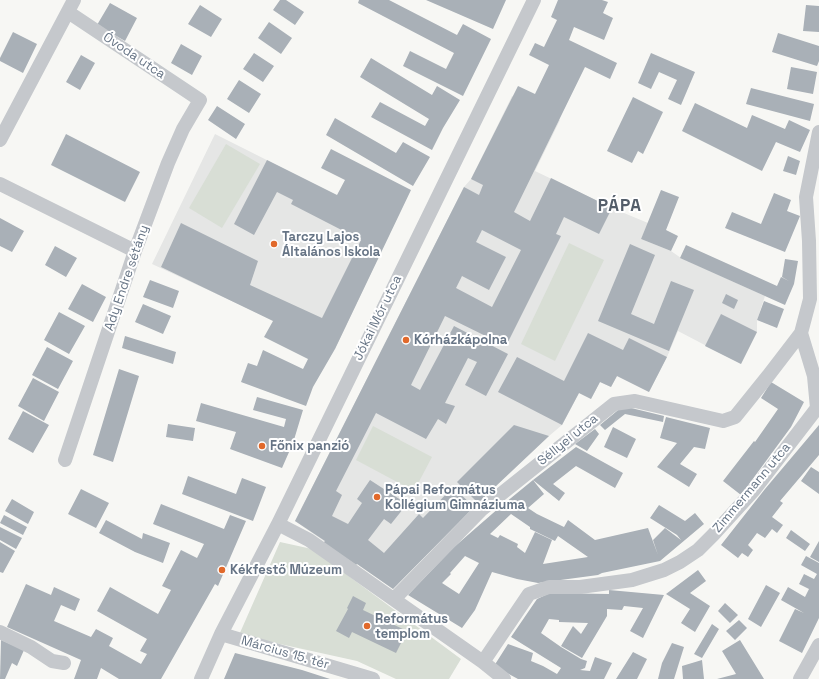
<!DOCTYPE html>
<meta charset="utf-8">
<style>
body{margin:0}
canvas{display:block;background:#f7f7f4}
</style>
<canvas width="819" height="679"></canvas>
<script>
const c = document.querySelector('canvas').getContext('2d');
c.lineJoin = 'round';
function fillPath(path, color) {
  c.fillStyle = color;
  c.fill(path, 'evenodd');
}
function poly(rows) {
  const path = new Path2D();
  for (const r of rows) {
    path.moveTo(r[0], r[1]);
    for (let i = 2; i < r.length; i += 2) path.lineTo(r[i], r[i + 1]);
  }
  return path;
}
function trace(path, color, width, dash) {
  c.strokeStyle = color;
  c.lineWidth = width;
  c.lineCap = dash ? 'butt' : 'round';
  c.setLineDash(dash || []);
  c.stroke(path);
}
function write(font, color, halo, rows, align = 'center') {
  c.font = font + ' "Space Grotesk",sans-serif';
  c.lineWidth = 4;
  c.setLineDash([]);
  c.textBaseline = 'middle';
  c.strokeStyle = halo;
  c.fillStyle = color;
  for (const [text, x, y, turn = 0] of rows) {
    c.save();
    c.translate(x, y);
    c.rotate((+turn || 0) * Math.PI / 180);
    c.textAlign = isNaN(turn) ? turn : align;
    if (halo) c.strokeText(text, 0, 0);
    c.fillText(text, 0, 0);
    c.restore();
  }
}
fillPath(poly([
 [512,96,560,120,535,171,612,208,648,223,641,239,671,251,681,258,765,296,757,320,757,332,741,364,678,331,667,357,649,392,617,376,611,387,600,382,591,399,579,393,562,425,549,436,478,503,393,589,295,521,464,187,471,179],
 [215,134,394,224,335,349,152,264]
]), '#e5e6e5');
fillPath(poly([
 [226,144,260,164,222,228,189,208],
 [569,243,604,260,555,361,521,344],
 [373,426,432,457,414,491,356,460],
 [280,542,312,549,461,659,449,679,396,679,357,661,239,635]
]), '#d8ded5');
fillPath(poly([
 [280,0,286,0,304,12,295,25,273,10],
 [359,0,389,0,457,35,463,24,491,39,463,96,403,66,410,51,446,69,454,53,358,3],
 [426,0,506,0,493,29],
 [558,0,602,0,608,2,603,13,613,18,604,40,574,27,569,40,617,63,610,79,585,67,514,212,530,221,551,178,612,208,599,234,564,217,556,234,561,236,506,346,445,316,411,385,420,390,454,326,508,354,486,396,465,385,477,362,468,358,445,403,455,406,446,424,438,419,426,439,376,413,336,491,342,495,332,516,348,524,362,503,357,499,370,480,407,504,391,524,384,519,368,540,384,553,419,514,423,518,453,487,474,507,393,589,357,564,356,565,323,543,325,541,295,521,464,187,479,195,483,185,471,179,518,86,535,94,549,65,529,55,535,43,544,47,557,20,551,17],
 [482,230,521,250,492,307,456,288,462,276,489,290,506,257,476,242],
 [110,3,137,18,125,41,97,25],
 [200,5,222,19,211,37,188,24],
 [806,5,819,6,819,32,803,31],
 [269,22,292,38,281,54,258,38],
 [13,32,37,44,23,73,0,61,0,58],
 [778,33,819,46,819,61,817,66,772,52],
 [181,44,202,56,192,75,171,63],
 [254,53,274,66,263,82,243,69],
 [651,53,695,72,681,105,668,99,677,80,659,72,651,89,638,83],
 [81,55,95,63,80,90,66,82],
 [371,58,432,95,437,86,460,100,443,128,432,150,371,117,380,102,425,126,429,119,360,77],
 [791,67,817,72,813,94,787,89],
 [239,80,261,94,249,113,227,99],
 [751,88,814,104,810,121,746,104],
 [633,97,663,112,643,154,638,151,632,163,607,151],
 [695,103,747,128,752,115,785,129,789,120,810,130,800,152,776,142,762,171,682,131],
 [217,106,245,124,236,139,208,120],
 [335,118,396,153,403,142,430,157,413,186,326,135],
 [66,134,140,172,125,202,51,165],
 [331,149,411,190,335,349,313,387,306,406,241,382,248,363,257,366,263,350,303,369,308,359,264,337,273,321,161,267,181,223,258,261,250,285,322,318,361,240,291,204,293,200,277,192,254,235,234,224,267,160,337,195,345,180,321,168],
 [788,156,800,161,796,175,783,171],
 [661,190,679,197,666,230,678,236,671,251,641,239],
 [774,193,791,200,787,211,800,216,785,252,725,228,732,212,761,224],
 [0,218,24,231,12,252,0,246],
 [630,244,655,255,631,314,654,324,671,281,694,290,669,351,598,321],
 [686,245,777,286,781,277,789,281,782,277,785,259,798,261,794,284,785,305,680,258],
 [55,246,77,258,66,277,45,265],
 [150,280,179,291,173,308,143,297],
 [82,284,106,297,93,322,68,309],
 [726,294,738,300,734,309,722,303],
 [764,301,784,309,777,328,757,320],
 [143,304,171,316,163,334,135,322],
 [59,312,85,326,69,354,44,340],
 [721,314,757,332,741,364,705,346],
 [588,333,623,350,629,338,667,357,649,392,617,376,611,387,600,382,591,399,579,393,562,425,498,392,517,357,564,381],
 [125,336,176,352,173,364,122,348],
 [47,347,73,361,58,389,32,375],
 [119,369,139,376,113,462,93,455],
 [33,378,59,392,44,421,18,406],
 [771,382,804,402,791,427,741,495,723,481,754,441,755,442,778,409,761,398],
 [257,397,303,410,293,443,282,468,230,449,236,432,196,421,201,403,284,427,286,419,253,410],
 [623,406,664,416,663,422,625,414,605,430,600,425],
 [23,411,49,425,33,453,8,439],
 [666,417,710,428,705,449,694,447,680,464,697,474,689,487,657,467,677,443,660,438],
 [168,424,195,428,193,441,166,437],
 [514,425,549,436,478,503,457,482],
 [819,425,819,455,780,501,783,503,772,517,783,525,777,533,772,529,765,538,757,533,748,545,753,550,748,557,742,553,738,558,721,545,765,489],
 [613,427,636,439,627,458,604,447],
 [595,429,599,434,587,451,575,444],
 [576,447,623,473,615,488,576,466,553,484,565,493,559,501,533,480,544,494,528,508,537,514,564,527,568,520,595,540,648,528,658,555,653,540,665,528,681,540,677,535,650,518,659,505,685,521,695,513,704,524,660,561,602,573,598,575,538,583,517,579,492,572,475,610,462,628,408,595,453,548,500,507,533,480],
 [511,514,530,527,530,529,555,541,558,536,588,557,543,564,552,540,535,532,525,553,517,547,518,544,500,535,498,538,490,534],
 [465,556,479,563,459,594,442,583,451,574,450,573],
 [811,467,819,472,819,494,801,481],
 [188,476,236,494,242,478,266,487,253,521,182,494],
 [81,489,109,503,96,528,68,514],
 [12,499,34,512,28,524,5,511],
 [161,504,224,529,230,515,246,521,218,586,215,584,161,679,119,679,101,668,97,679,74,679,81,660,7,627,26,584,51,595,54,587,80,599,75,611,61,605,54,621,91,637,96,629,113,638,109,646,141,664,147,654,140,651,147,639,97,611,110,587,158,614,171,590,162,586,181,550,197,558,204,544,153,524],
 [4,515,27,527,23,535,0,523],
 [106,520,142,539,143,533,170,543,163,563,135,552,99,533],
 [0,527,22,538,16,549,0,540],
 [791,530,810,544,805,551,786,538],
 [819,541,819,562,810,557],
 [0,542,15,551,3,573,0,572],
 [806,556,819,563,819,618,802,653,779,641,795,609,804,613,781,600,788,587,805,597,809,589,799,584,804,574,814,579,817,574,801,565],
 [698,570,706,581,690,593,710,606,695,632,681,623,690,609,666,594],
 [766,585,780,593,761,627,748,619],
 [609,590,664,595,643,638,630,631,643,608,624,606,622,610,607,609,607,616,582,658,561,646,573,626,581,634,588,623,559,622,559,620,549,619,541,633,561,647,581,659,587,661,585,668,580,670,590,671,595,657,612,663,604,679,518,679,494,666,508,644,533,653,531,661,543,666,557,674,561,668,511,637,537,599,550,593,609,594],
 [353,596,366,603,363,610,407,631,396,653,352,632,349,638,336,631,348,609,347,608],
 [725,603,738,615,730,623,718,611],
 [739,620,747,628,735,640,726,631],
 [712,624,719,629,702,658,694,654],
 [1,640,24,650,17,666,12,663,5,679,0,679],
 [740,640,764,679,717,679,736,674,722,651],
 [672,643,684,647,674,679,658,679,662,663],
 [633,652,647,659,637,679,616,679],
 [235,653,302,670,330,679,224,679],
 [702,660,704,679,683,679,682,666]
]), '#a9b0b7');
trace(poly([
 [0,140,74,0],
 [0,184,135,251],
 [801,333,814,376,817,408,819,410],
 [65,460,135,251,168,163,183,129,200,100,68,12],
 [278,524,309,540,483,662,504,679],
 [394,599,481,510,614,404,635,401,723,421,735,417,768,376,801,333,810,299,809,241,806,197,819,132],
 [0,632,31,647,52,661,64,663],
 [221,634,373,679],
 [483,662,529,594,549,587,580,587,632,580,664,570,680,562,698,550,713,535,754,490,817,408],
 [201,679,221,634,278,524,534,0],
 [800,679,819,645]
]), '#c5c8cc', 14);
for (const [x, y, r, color] of [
 [274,244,4,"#e1692b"],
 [406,340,4,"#e1692b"],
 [262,446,4,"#e1692b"],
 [377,497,4,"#e1692b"],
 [222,570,4,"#e1692b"],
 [367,626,4,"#e1692b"]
]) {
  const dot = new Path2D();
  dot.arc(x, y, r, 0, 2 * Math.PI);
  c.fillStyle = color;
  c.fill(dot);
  trace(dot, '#fff', 1.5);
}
write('13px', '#667485', '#fff', [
 ["Óvoda utca",134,56,34],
 ["Ady Endre sétány",127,278,-71],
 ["Jókai Mór utca",378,318,-64],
 ["Séllyei utca",568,440,-39],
 ["Zimmermann utca",752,488,-50],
 ["Március 15. tér",285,653,16]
]);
write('bold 13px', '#667485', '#fff', [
 ["Tarczy Lajos",282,237],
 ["Általános Iskola",282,252],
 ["Kórházkápolna",414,340],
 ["Főnix panzió",270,446],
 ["Pápai Református",385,490],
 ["Kollégium Gimnáziuma",385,505],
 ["Kékfestő Múzeum",230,570],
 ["Református",375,619],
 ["templom",375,634]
], 'left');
c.letterSpacing = '1px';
write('bold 17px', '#545e6a', '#fff', [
 ["PÁPA",620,206]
]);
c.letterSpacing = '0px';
</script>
